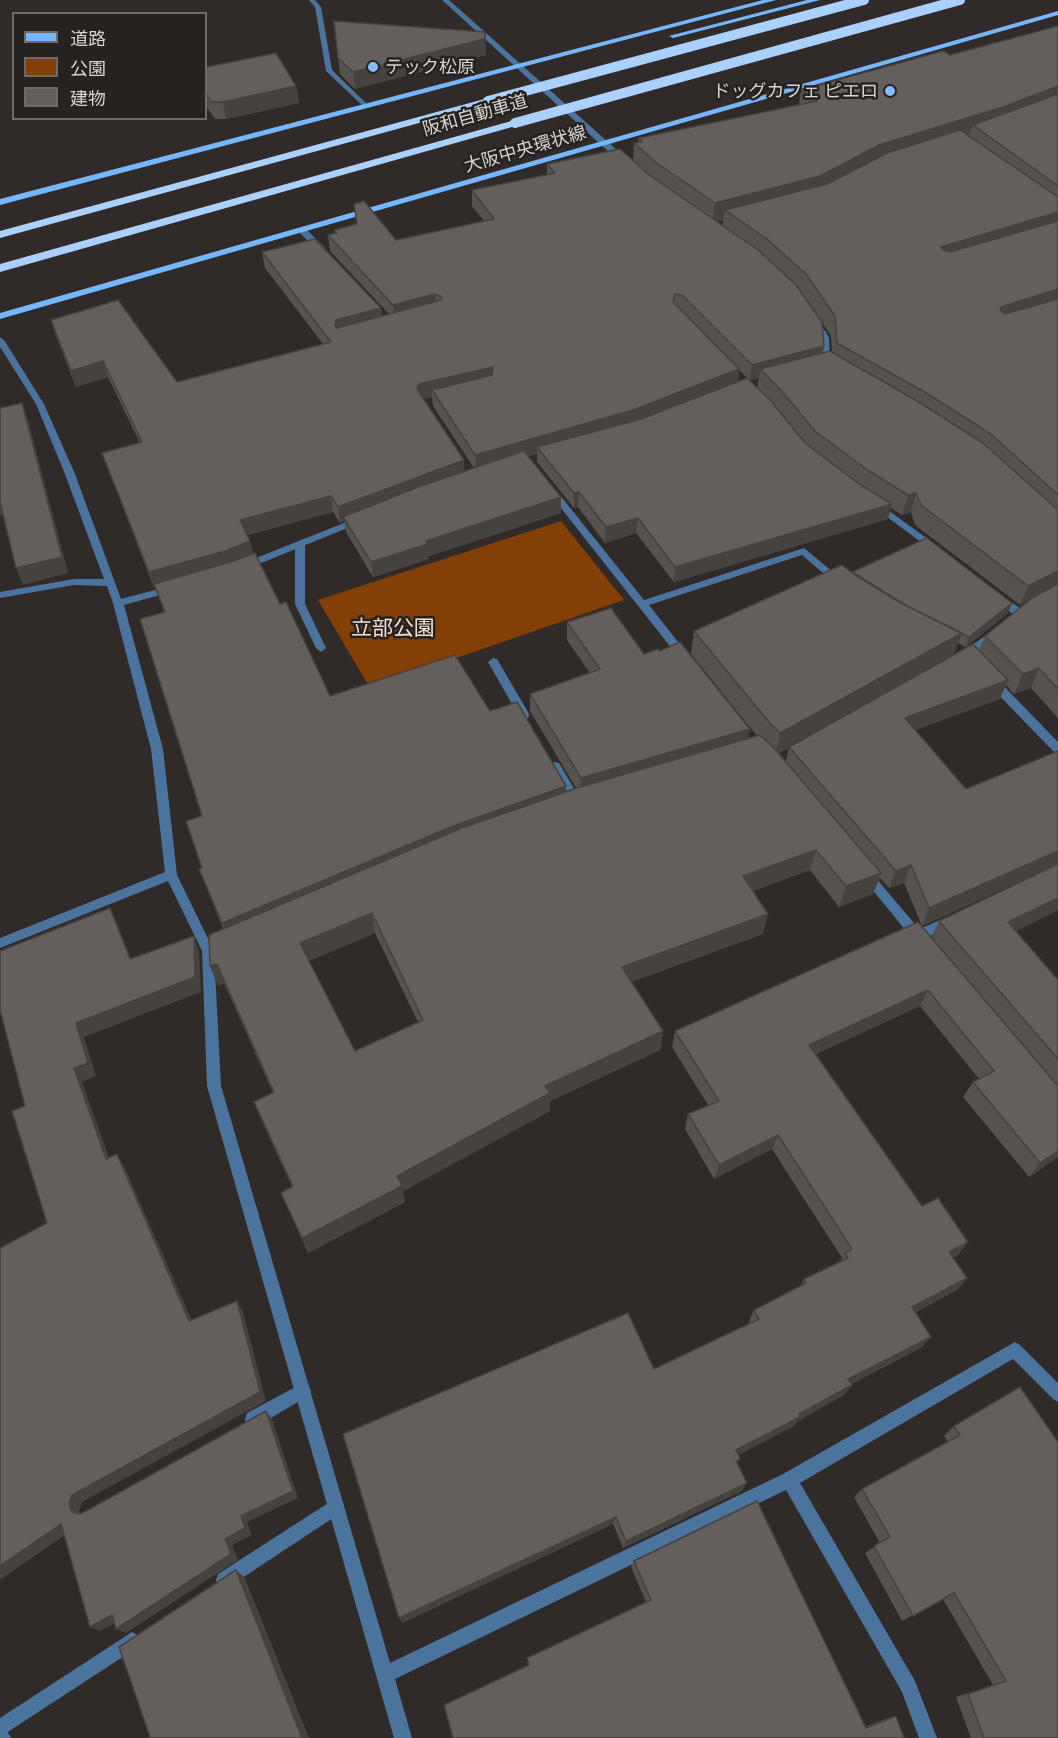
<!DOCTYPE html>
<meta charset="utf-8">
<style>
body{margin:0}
#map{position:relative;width:1058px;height:1738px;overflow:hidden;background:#302b29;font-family:Commissioner,"Noto Sans JP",sans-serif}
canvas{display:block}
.legend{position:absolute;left:12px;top:12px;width:195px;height:108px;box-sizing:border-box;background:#262220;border:2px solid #6d6a68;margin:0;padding:8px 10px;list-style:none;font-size:18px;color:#d7d5d3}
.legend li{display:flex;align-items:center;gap:12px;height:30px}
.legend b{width:30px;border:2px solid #6d6a68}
</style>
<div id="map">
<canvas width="1058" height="1738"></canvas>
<ul class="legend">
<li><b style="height:8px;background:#75b7fd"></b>道路</li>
<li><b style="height:16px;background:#833f06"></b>公園</li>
<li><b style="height:16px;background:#645f5c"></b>建物</li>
</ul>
</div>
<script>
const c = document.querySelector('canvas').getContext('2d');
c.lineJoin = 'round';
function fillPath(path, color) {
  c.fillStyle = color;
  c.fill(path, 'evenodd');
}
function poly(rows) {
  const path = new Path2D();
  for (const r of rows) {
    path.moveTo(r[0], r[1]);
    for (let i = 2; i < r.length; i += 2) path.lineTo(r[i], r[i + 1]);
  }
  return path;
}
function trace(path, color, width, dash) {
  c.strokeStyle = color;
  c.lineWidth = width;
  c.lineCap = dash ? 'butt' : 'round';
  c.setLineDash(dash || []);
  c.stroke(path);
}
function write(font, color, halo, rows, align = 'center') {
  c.font = font + ' Commissioner,"Noto Sans JP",sans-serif';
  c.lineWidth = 5;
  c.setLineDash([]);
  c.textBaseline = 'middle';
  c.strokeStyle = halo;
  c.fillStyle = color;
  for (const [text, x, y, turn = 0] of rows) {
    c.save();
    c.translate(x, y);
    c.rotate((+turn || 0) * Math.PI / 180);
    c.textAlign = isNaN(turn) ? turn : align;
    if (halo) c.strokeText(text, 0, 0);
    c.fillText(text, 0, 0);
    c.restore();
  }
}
fillPath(poly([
 [561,521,624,600,370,688,318,600]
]), '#833f06');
fillPath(poly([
 [299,228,305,228,325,248,325,252,319,252,299,232,299,228],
 [878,503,939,547,939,551,933,551,875,508,875,504,878,503],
 [300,541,305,544,305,604,326,648,321,652,316,648,295,604,295,544,300,541],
 [997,593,1023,610,1024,613,1023,616,1015,616,993,598,993,594,997,593],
 [493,658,497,659,528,712,529,715,528,718,520,718,488,662,493,658],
 [555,762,559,763,580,799,582,802,580,805,572,805,551,769,549,766,551,763,555,762],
 [949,916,953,917,955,921,953,925,921,940,917,941,913,940,911,936,913,932,949,916],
 [303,1383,308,1386,311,1391,308,1396,259,1425,253,1427,247,1425,245,1419,247,1413,303,1383],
 [336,1498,342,1500,344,1506,342,1512,230,1586,224,1588,218,1586,216,1580,218,1574,336,1498],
 [132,1632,138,1635,141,1641,138,1647,0,1737,0,1718,132,1632]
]), '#4a739d');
fillPath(poly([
 [309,0,315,0,321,7,332,70,368,105,368,107,364,107,326,71,315,7,309,0],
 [442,0,449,0,627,159,627,163,621,163,442,0],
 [811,319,817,319,829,337,830,367,823,365,821,337,810,321,811,319],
 [0,337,4,340,44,404,75,474,121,599,170,586,175,589,174,591,124,605,163,749,177,875,214,951,221,1086,390,1663,783,1474,1015,1342,1020,1345,1058,1383,1058,1402,1053,1399,1013,1359,800,1483,915,1681,937,1738,919,1738,902,1692,786,1490,395,1679,412,1738,394,1738,207,1086,202,951,168,881,0,948,0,938,165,872,151,749,113,603,107,586,74,585,0,598,0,592,74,579,104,579,65,474,36,404,0,347,0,337],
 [552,488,555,489,644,600,804,548,845,582,844,584,836,584,802,555,649,605,689,656,684,660,680,659,549,493,549,489,552,488],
 [359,517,364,520,362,522,249,568,241,568,240,566,241,564,359,517],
 [995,629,999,630,1000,633,999,636,967,660,959,660,958,657,959,654,995,629],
 [992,677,996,678,1058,742,1058,753,1054,752,988,684,987,681,992,677],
 [866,869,870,871,924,935,926,939,924,943,920,944,916,943,862,877,860,874,862,871,866,869]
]), '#4a739d');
fillPath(poly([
 [0,1726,6,1729,11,1738,0,1738,0,1726]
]), '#4a739d');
fillPath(poly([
 [763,0,776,0,0,205,0,199,763,0],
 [807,0,820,0,673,38,669,36,807,0],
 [1058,11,1058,15,0,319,0,313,1058,11]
]), '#75b7fd');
fillPath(poly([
 [488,98,493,101,492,103,0,238,0,231,488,98],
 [515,120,520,123,519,125,0,272,0,264,515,120]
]), '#aad1fb');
trace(poly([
 [488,101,864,0],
 [515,123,960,0]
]), '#aad1fb', 10);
fillPath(poly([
 [334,21,485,39,486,55,355,89,340,74],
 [1058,26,1058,718,1031,688,1014,694,1006,685,1000,699,915,730,966,789,1058,864,922,926,904,883,889,888,880,878,873,894,839,907,810,870,753,891,763,934,631,982,663,1031,660,1050,550,1101,550,1111,403,1191,405,1202,308,1253,281,1193,292,1187,261,1119,254,1102,273,1093,224,983,218,986,210,966,223,929,199,869,202,868,202,816,164,612,155,587,154,588,108,469,102,453,140,443,108,377,76,387,56,336,51,320,177,382,323,344,265,268,262,252,381,308,382,316,389,314,330,251,328,235,335,234,334,230,396,240,484,221,472,206,472,190,547,175,547,164,633,161,634,143,638,142,639,138,799,105,801,90,950,55],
 [723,220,723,226,716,222],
 [822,322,831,336,832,352,823,353,824,346],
 [739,370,747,378,738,381],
 [759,378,757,388,750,380],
 [432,397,433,406,474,468,464,471,464,460,423,399],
 [537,454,537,462,574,508,578,507,605,543,636,533,674,582,888,519,891,508,902,515,911,512,915,525,1020,605,1030,600,985,636,979,650,953,655,958,643,966,647,1008,613,1012,603,851,572,694,631,691,654,757,736,748,738,750,729,660,651,644,654,567,622,567,640,590,673,530,694,530,711,576,788,566,791,490,711,330,696,253,553,250,541,247,535,333,512,340,523,344,521,346,532,373,577,429,559,429,556,561,513,528,456],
 [789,748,786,761,779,753],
 [375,933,418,1022,355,1051,309,961],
 [206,67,296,86,299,103,226,119,215,119,206,106],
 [1058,864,1058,910,1016,931,1058,980,1058,1157,1029,1177,963,1097,973,1082,979,1079,920,1006,816,1054,922,1206,958,1255,953,1258,967,1278,957,1290,916,1312,921,1348,851,1384,852,1385,844,1395,798,1421,794,1426,738,1455,740,1459,737,1463,742,1491,623,1548,613,1524,402,1623,654,1369,750,1324,749,1321,754,1310,801,1285,804,1279,839,1262,842,1258,772,1149,714,1179,685,1129,688,1114,708,1105,672,1047,675,1031,931,938,939,921],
 [1020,1387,1058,1738,971,1738,956,1697,993,1685,943,1599,902,1621,865,1553,880,1543,854,1497,862,1489,948,1442,944,1436,954,1426],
 [634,1561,865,1727,885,1719,896,1716,904,1738,528,1665,527,1658,646,1602,631,1567]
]), '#56524f');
fillPath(poly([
 [485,39,486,55,355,89,353,72],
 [296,86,299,103,226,119,223,102],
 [1058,86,1058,99,973,125,970,134,875,164,816,195,725,210,723,220,712,223,715,203,879,145],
 [1058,212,1058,228,936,266,941,247],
 [1058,289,1058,305,995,327,1001,307],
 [435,294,436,310,395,320,393,305],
 [381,308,383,324,338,336,335,326,336,320],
 [824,346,821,362,760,369,759,378,749,381,752,365],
 [103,361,108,377,76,387,71,371],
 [493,367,493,383,432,390,432,397,420,400,417,389,419,384],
 [739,369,737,385,632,426,537,447,537,454,476,471,475,455],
 [22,403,28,420,68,573,23,585,16,568],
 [464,460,465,476,343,517,344,521,340,523,338,507],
 [579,492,578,507,574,508,574,493],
 [916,493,911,512,902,515,908,495],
 [331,496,333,512,244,535,240,520],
 [561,497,561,513,429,556,429,559,373,577,371,562,426,541],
 [0,500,6,514,0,515],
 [892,504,888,519,674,582,675,567],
 [638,518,636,533,605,543,606,527],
 [250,541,254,557,229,567,154,588,149,572],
 [1058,571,1058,585,1057,587,1020,605,1028,586],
 [1012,603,1008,613,966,647,969,637],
 [962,633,953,655,775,755,780,733],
 [1039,668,1031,688,1014,694,1023,674],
 [1008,680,1000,699,898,736,905,718],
 [750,729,746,746,580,795,581,778],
 [566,786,566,799,226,935,222,923,453,826],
 [816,850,810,870,739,896,743,876],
 [1058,851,1058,864,922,926,929,908],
 [911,865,904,883,889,888,896,871],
 [881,873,873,894,839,907,846,886],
 [1058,898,1058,910,999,939,1008,922],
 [110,908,117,923,137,974,130,959],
 [372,913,375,933,305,963,300,943],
 [768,914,763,934,619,986,622,967],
 [194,936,199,951,201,992,84,1037,96,1076,82,1082,114,1172,106,1159,74,1068,76,1023],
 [217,964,224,983,218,986,210,966],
 [928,990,920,1006,803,1060,809,1045],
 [663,1031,660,1050,550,1101,550,1111,403,1191,405,1202,308,1253,302,1238,397,1176,545,1086],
 [778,1135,772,1149,714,1179,719,1165],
 [1058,1151,1058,1157,1029,1177,1040,1163],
 [117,1154,124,1166,196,1330,189,1321],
 [968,1242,958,1255,939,1265,949,1252],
 [967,1278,957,1290,903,1319,912,1307],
 [237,1301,243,1312,266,1401,82,1502,79,1511,82,1518,72,1512,69,1504,72,1495],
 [931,1337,921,1348,840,1389,848,1379],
 [852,1385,844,1395,798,1421,794,1426,731,1459,736,1450],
 [266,1411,272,1419,298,1498,247,1522,252,1535,232,1545,238,1560,126,1633,116,1629,225,1539,241,1516],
 [747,1483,742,1491,623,1548,626,1541],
 [616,1517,613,1524,402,1623,399,1618],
 [61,1524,72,1530,0,1580,0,1566],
 [236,1570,245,1578,309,1738,302,1738],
 [112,1615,121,1620,100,1631,90,1627]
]), '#464240');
const building = poly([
 [334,21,485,32,485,39,353,72,338,58,334,21],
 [1058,26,1058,86,1003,107,879,145,820,176,715,203,657,163,634,143,642,142,639,138,817,101,801,90,943,51,950,55,1058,26],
 [276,53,296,86,223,102,211,102,206,93,206,67,276,53],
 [1058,94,1058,186,973,125,1058,94],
 [960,130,1058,197,1058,212,941,247,943,250,950,252,1058,221,1058,289,1001,307,1000,310,1005,314,1058,299,1058,495,992,435,928,394,837,343,835,316,806,274,767,239,725,210,827,184,887,153,960,130],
 [620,149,648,174,758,250,796,285,822,322,824,346,752,365,682,295,675,294,673,302,739,369,633,410,475,455,432,390,492,375,493,367,419,384,417,389,464,460,338,507,331,496,240,520,250,541,225,551,149,572,102,453,142,442,103,361,71,371,51,320,118,300,177,382,331,342,262,252,315,239,381,308,336,320,335,326,337,328,441,300,442,297,435,294,393,305,328,235,337,233,334,230,357,224,354,204,364,201,396,240,494,219,472,190,555,173,547,164,620,149],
 [830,351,919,402,983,443,1058,510,1058,571,1028,586,921,505,916,493,908,495,869,471,815,431,781,390,760,369,830,351],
 [747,378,771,401,805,443,859,484,892,504,675,567,638,518,606,527,579,492,574,493,537,447,641,419,747,378],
 [22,403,62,557,16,568,0,502,0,408,22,403],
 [524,451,561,497,426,541,428,544,371,562,343,517,418,487,524,451],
 [927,538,1012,603,969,637,907,606,852,572,927,538],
 [255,553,280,604,286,602,330,696,455,655,490,711,517,702,566,786,453,826,222,923,199,869,202,868,186,821,202,816,140,619,165,612,154,584,234,561,255,553],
 [842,565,855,575,901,603,962,633,780,733,769,722,694,631,842,565],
 [1058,584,1058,689,1039,668,1023,674,985,636,1032,598,1058,584],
 [611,608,644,654,658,649,660,651,680,642,750,729,581,778,530,694,600,669,567,622,611,608],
 [973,644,1008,680,905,718,966,789,1058,751,1058,851,929,908,911,865,896,871,789,747,973,644],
 [760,735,773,747,881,873,846,886,816,850,743,876,768,914,622,967,663,1031,545,1086,550,1093,397,1176,402,1186,302,1238,281,1193,293,1186,254,1102,274,1092,217,964,210,966,209,935,462,828,580,787,760,735],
 [372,913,423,1020,355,1051,300,943,372,913],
 [1058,864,1058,898,1008,922,1058,980,1058,1059,939,921,1058,864],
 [110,908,130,959,194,936,195,977,76,1023,88,1063,74,1068,106,1159,117,1154,189,1321,237,1301,260,1392,72,1495,69,1504,72,1512,80,1514,86,1511,266,1411,293,1491,241,1516,245,1528,225,1539,231,1554,116,1629,112,1615,90,1627,61,1524,0,1566,0,1248,47,1223,12,1111,25,1106,0,1010,0,951,110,908],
 [918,922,1058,1086,1058,1151,1040,1163,973,1082,994,1071,928,990,809,1045,922,1206,938,1198,968,1242,949,1252,967,1278,912,1307,931,1337,848,1379,852,1385,799,1414,800,1417,736,1450,740,1459,736,1461,747,1483,626,1541,616,1517,399,1618,343,1434,628,1313,654,1369,759,1319,754,1310,806,1283,804,1279,848,1258,845,1253,852,1249,778,1135,719,1165,688,1114,719,1101,675,1031,918,922],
 [1020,1387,1058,1442,1058,1738,984,1738,968,1694,1006,1681,954,1593,913,1616,874,1546,890,1537,862,1489,960,1435,954,1426,1020,1387],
 [757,1501,866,1728,896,1716,904,1738,453,1738,444,1705,529,1665,527,1658,651,1600,634,1561,757,1501],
 [236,1570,302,1738,148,1738,150,1737,119,1647,236,1570]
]);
fillPath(building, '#645f5c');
trace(building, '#464240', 1.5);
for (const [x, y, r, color] of [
 [373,67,6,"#82bcfa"],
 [890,91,6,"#82bcfa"]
]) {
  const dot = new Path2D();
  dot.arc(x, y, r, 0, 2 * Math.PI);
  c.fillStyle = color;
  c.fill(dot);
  trace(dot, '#262220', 2);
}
write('18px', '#d7d5d3', '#262220', [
 ["テック松原",385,67],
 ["ドッグカフェ ピエロ",878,91,"right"]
], 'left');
write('18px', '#d7d5d3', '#262220', [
 ["阪和自動車道",475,115,-16],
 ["大阪中央環状線",525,149,-16]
]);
write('21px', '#f5dfd2', '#262220', [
 ["立部公園",393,628]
]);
</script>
